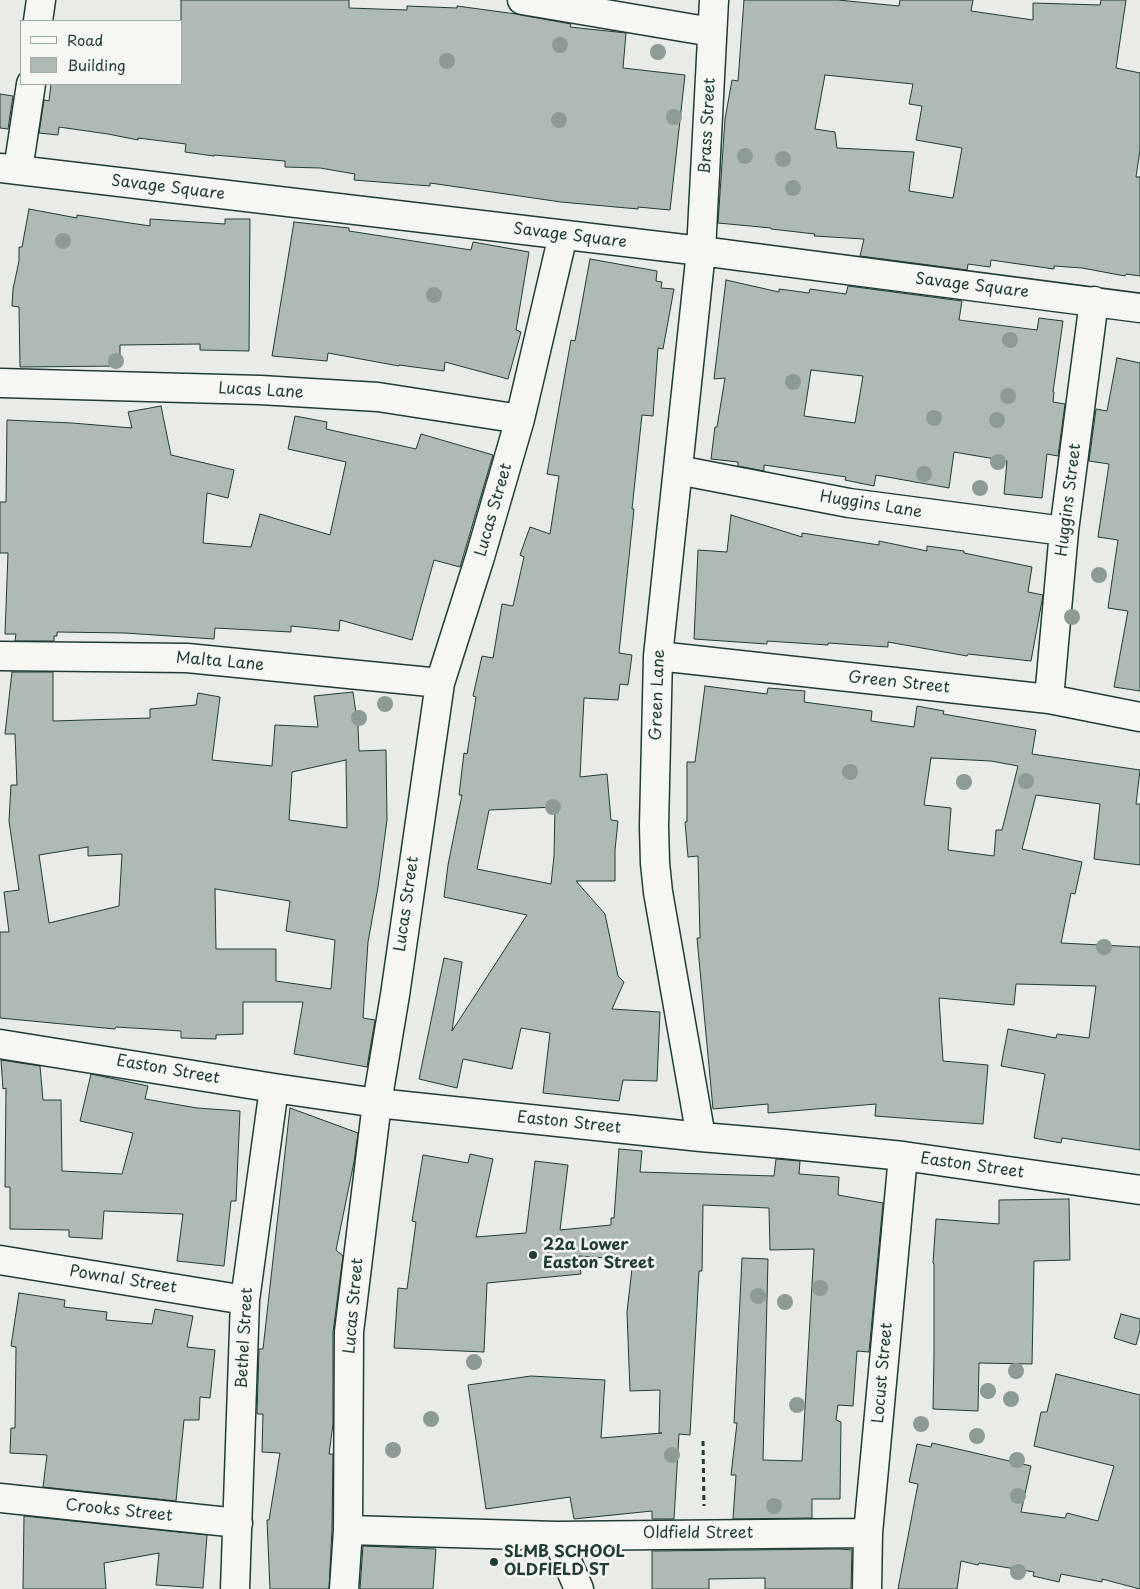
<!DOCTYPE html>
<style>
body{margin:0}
#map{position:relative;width:1140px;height:1589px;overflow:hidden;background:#e9ebe7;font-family:"Playpen Sans",sans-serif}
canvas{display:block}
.legend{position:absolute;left:20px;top:20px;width:162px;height:65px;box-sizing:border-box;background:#f6f6f2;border:1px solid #a0aca6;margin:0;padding:6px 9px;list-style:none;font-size:15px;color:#1f3d34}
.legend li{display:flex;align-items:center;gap:10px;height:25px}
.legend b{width:25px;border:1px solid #a0aca6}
</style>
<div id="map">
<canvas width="1140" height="1589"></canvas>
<ul class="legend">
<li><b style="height:6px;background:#f6f6f2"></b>Road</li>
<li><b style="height:14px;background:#b0bab5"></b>Building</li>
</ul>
</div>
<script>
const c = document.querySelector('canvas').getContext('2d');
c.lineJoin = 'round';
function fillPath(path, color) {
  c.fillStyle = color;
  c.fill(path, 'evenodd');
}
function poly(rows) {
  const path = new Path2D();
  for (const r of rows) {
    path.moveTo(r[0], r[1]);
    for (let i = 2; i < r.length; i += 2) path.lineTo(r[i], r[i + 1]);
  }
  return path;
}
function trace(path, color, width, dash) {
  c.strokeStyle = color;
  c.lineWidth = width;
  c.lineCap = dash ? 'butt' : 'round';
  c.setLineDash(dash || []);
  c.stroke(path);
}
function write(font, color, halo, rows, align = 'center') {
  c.font = font + ' "Playpen Sans",sans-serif';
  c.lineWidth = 5;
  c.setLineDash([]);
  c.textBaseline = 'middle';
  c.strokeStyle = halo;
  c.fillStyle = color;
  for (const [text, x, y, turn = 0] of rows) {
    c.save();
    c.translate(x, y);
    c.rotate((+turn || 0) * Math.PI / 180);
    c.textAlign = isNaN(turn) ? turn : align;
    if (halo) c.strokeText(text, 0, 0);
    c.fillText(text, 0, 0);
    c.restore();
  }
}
const building = poly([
 [181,0,349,0,349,8,407,10,407,6,457,8,457,6,516,14,571,24,570,27,626,33,623,68,685,75,670,210,638,207,638,209,561,202,430,183,430,186,354,180,355,174,320,168,285,167,285,161,214,155,214,156,185,152,186,144,138,138,138,140,108,134,59,127,58,135,39,133,44,100,49,101,51,84,181,84,181,0],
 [744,0,838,0,899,6,900,0,973,0,971,11,1033,20,1033,3,1100,5,1101,0,1126,0,1116,68,1140,73,1140,150,1136,177,1140,177,1140,276,1126,274,1125,276,1082,268,1054,266,1054,269,991,260,990,267,968,264,967,270,860,256,864,239,814,236,815,234,771,229,771,228,718,223,725,119,732,80,738,81,744,0],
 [825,75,913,84,909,104,922,106,916,140,962,148,953,198,909,191,914,152,837,148,835,132,815,129,825,75],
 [0,94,13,96,8,129,0,128,0,94],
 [29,209,77,218,77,215,150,226,150,219,225,224,225,219,250,219,249,351,200,350,200,344,120,345,120,366,20,367,19,307,12,306,13,289,19,261,19,247,22,247,29,209],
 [294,222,349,228,349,231,471,250,473,242,529,252,516,330,521,332,508,379,445,362,444,371,399,365,399,366,328,353,327,361,272,356,294,222],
 [590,259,657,271,656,281,662,282,661,288,674,289,663,349,658,348,653,416,642,415,632,509,634,509,619,653,632,655,628,685,620,684,618,700,584,698,580,777,607,774,611,820,618,821,615,850,615,881,576,881,605,914,618,976,624,982,612,1009,660,1012,657,1081,623,1080,619,1101,543,1093,550,1033,521,1028,512,1069,463,1059,457,1088,419,1079,444,958,462,962,452,1031,527,915,444,897,448,865,462,795,459,795,464,753,467,754,476,697,473,696,482,656,493,658,502,604,513,606,524,557,520,555,530,527,550,534,559,476,547,474,571,340,575,341,590,259],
 [555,807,554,856,551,884,477,869,489,810,555,807],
 [726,280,779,292,779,289,809,293,810,289,846,294,848,286,962,301,959,320,1037,330,1039,318,1063,321,1053,392,1054,392,1053,402,1065,404,1058,456,1047,454,1042,498,1004,494,1007,461,954,452,949,488,876,475,874,486,845,480,846,477,764,465,764,471,738,466,738,462,711,459,715,427,717,427,725,378,714,379,726,280],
 [811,370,863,376,855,423,804,416,811,370],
 [1117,358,1140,363,1140,691,1114,687,1128,611,1108,608,1118,540,1098,537,1109,464,1089,461,1096,409,1107,411,1117,358],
 [161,406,171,455,234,470,228,498,207,493,203,543,251,547,260,514,330,535,346,462,288,449,295,416,327,422,326,429,416,449,421,434,493,455,460,567,434,560,412,640,340,620,339,631,291,626,291,632,215,628,214,639,125,633,57,632,57,636,54,636,54,641,15,641,16,634,5,634,8,553,0,553,0,502,6,502,7,420,72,423,132,428,128,412,161,406],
 [731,515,802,537,802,533,879,545,879,541,927,551,927,546,964,551,964,553,1032,567,1028,592,1043,595,1031,661,968,654,967,656,888,642,888,647,828,643,828,645,767,641,767,644,694,639,698,550,727,552,731,515],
 [12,672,53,672,53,721,150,718,150,709,196,705,198,693,220,697,212,760,272,766,275,725,318,727,314,696,353,692,358,727,359,751,386,750,387,820,378,887,368,942,363,1018,375,1020,367,1067,294,1054,303,1002,243,1002,243,1034,216,1035,216,1039,181,1038,181,1031,116,1027,115,1029,0,1018,0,932,9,932,4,892,19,890,9,821,11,785,17,785,15,734,5,734,12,672],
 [346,760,347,828,289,820,292,772,346,760],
 [88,847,88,856,122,854,119,906,49,923,39,855,88,847],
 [215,889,290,901,286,931,335,940,331,989,276,981,276,949,216,949,215,889],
 [705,686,767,694,768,688,805,691,804,702,872,711,871,721,914,727,917,706,944,711,943,714,1036,730,1032,754,1140,770,1136,804,1140,804,1140,865,1094,859,1100,804,1036,795,1022,849,1082,862,1075,894,1071,893,1061,943,1140,947,1140,1150,1062,1138,1061,1143,1034,1138,1045,1074,1001,1066,1008,1029,1056,1038,1057,1034,1089,1038,1096,986,1016,984,1014,1005,939,998,943,1061,988,1065,983,1124,875,1116,876,1104,768,1113,768,1104,713,1109,697,938,700,938,698,856,688,857,685,822,687,822,687,762,695,762,705,686],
 [931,758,991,761,1018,766,1002,830,996,830,994,856,948,850,951,808,924,805,931,758],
 [1,1060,40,1066,43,1100,61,1100,62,1171,122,1174,133,1133,80,1121,91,1074,148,1086,145,1099,197,1108,240,1111,236,1201,231,1201,224,1266,177,1261,183,1214,104,1211,102,1239,69,1237,69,1230,10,1229,10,1187,5,1187,6,1088,3,1089,1,1060],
 [290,1108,358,1133,354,1162,336,1250,343,1256,333,1332,333,1424,329,1454,333,1454,332,1529,329,1589,270,1589,267,1520,269,1520,280,1453,262,1452,263,1414,257,1414,259,1349,263,1349,290,1108],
 [619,1149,642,1151,640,1172,774,1176,776,1159,800,1161,799,1174,839,1177,838,1195,883,1203,869,1352,857,1351,853,1406,838,1405,836,1420,841,1422,840,1499,812,1499,812,1518,733,1519,736,1475,731,1475,737,1423,734,1423,742,1258,768,1259,763,1460,802,1461,814,1249,770,1250,769,1208,703,1205,702,1271,699,1271,690,1435,679,1434,674,1519,652,1519,652,1511,574,1519,570,1497,486,1509,468,1385,531,1376,605,1380,601,1438,662,1433,659,1433,660,1390,630,1391,627,1312,633,1260,579,1256,581,1274,487,1283,484,1352,394,1348,398,1288,407,1289,416,1222,412,1221,423,1155,468,1163,470,1154,493,1159,476,1237,526,1233,535,1161,568,1165,560,1230,611,1225,611,1218,614,1218,619,1149],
 [1069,1199,1070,1260,1034,1261,1032,1364,979,1363,978,1411,933,1409,934,1354,934,1264,933,1263,936,1219,999,1224,999,1200,1069,1199],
 [19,1293,65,1300,64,1307,107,1312,106,1320,152,1324,155,1309,193,1316,187,1347,215,1350,210,1398,200,1397,199,1420,184,1420,176,1501,43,1487,47,1455,10,1453,11,1428,15,1428,16,1347,11,1346,19,1293],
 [1121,1314,1140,1319,1140,1330,1136,1345,1114,1338,1121,1314],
 [1056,1374,1140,1395,1140,1589,1102,1579,1102,1582,1061,1574,1059,1582,1033,1576,1034,1572,979,1563,978,1565,961,1561,957,1589,898,1589,918,1484,909,1482,917,1444,931,1447,932,1443,1031,1466,1021,1512,1065,1518,1067,1513,1098,1521,1114,1466,1034,1446,1041,1412,1047,1412,1056,1374],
 [24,1516,207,1535,203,1588,156,1585,159,1553,104,1563,106,1589,23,1589,24,1516],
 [363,1546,436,1549,433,1589,360,1589,363,1546],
 [840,1549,852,1550,851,1589,765,1589,765,1578,709,1579,709,1589,652,1589,652,1551,840,1549]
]);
fillPath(building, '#b0bab5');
trace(building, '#1f3d34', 1);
const street = poly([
 [522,0,712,32],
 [38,21,41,0],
 [0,168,701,251,1140,308],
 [18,170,31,84],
 [0,383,260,390,378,397,520,419],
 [678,470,849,503,1064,531],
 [0,656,187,658,440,683],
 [658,656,1049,699,1140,717],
 [1049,699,1064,531,1094,301],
 [0,1044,274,1088,377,1103,701,1137,784,1144,903,1156,1140,1190],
 [701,1137,658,892,655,863,654,826,658,656,701,251,714,0],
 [0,1260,245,1300],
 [0,1498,238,1523],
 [348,1530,556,1536,868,1533],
 [556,1536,579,1589],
 [235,1589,245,1300,274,1088],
 [344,1589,348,1530,349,1332,377,1103,395,995,440,683,480,557,520,419,563,235],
 [867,1589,868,1533,903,1156]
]);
trace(street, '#1f3d34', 31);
trace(poly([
 [703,1441,704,1506]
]), '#1f3d34', 3, [5, 4]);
trace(street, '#f6f6f2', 28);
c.fillStyle = '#8d9b95';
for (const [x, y] of [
 [560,45],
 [658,52],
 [447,61],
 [674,117],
 [559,120],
 [745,156],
 [783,159],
 [793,188],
 [63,241],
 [434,295],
 [1010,340],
 [116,361],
 [793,382],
 [1008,396],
 [934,418],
 [997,420],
 [998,462],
 [924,474],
 [980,488],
 [1099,575],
 [1072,617],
 [385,704],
 [359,718],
 [850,772],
 [1026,781],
 [964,782],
 [553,807],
 [1104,947],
 [820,1288],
 [758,1296],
 [785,1302],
 [474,1362],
 [1016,1371],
 [988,1391],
 [1011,1399],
 [797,1405],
 [431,1419],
 [921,1424],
 [977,1436],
 [393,1450],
 [672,1455],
 [1017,1460],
 [1018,1496],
 [774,1506],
 [1018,1572]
]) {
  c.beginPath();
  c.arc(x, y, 8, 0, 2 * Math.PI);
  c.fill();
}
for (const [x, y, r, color] of [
 [533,1255,5,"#1f3d34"],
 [494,1562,5,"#1f3d34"]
]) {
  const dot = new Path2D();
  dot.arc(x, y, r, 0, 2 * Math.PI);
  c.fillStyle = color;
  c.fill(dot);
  trace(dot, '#f6f6f2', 2);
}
write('16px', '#1f3d34', '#f6f6f2', [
 ["Brass Street",708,126,-87],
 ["Savage Square",168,188,7],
 ["Savage Square",570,236,7],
 ["Savage Square",972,286,7],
 ["Lucas Lane",261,391,3],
 ["Huggins Street",1069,500,-83],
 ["Huggins Lane",871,505,9],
 ["Lucas Street",494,510,-74],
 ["Malta Lane",220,662,5],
 ["Green Street",899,683,6],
 ["Green Lane",658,695,-88],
 ["Lucas Street",407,904,-82],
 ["Easton Street",168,1070,10],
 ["Easton Street",569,1123,6],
 ["Easton Street",972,1166,8],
 ["Pownal Street",123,1280,9],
 ["Lucas Street",354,1306,-85],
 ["Bethel Street",245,1338,-87],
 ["Locust Street",883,1373,-85],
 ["Crooks Street",119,1511,6],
 ["Oldfield Street",698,1534]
]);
write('bold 16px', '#1f3d34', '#f6f6f2', [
 ["22a Lower",543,1246],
 ["Easton Street",543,1264],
 ["SLMB SCHOOL",504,1553],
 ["OLDFIELD ST",504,1571]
], 'left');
</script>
